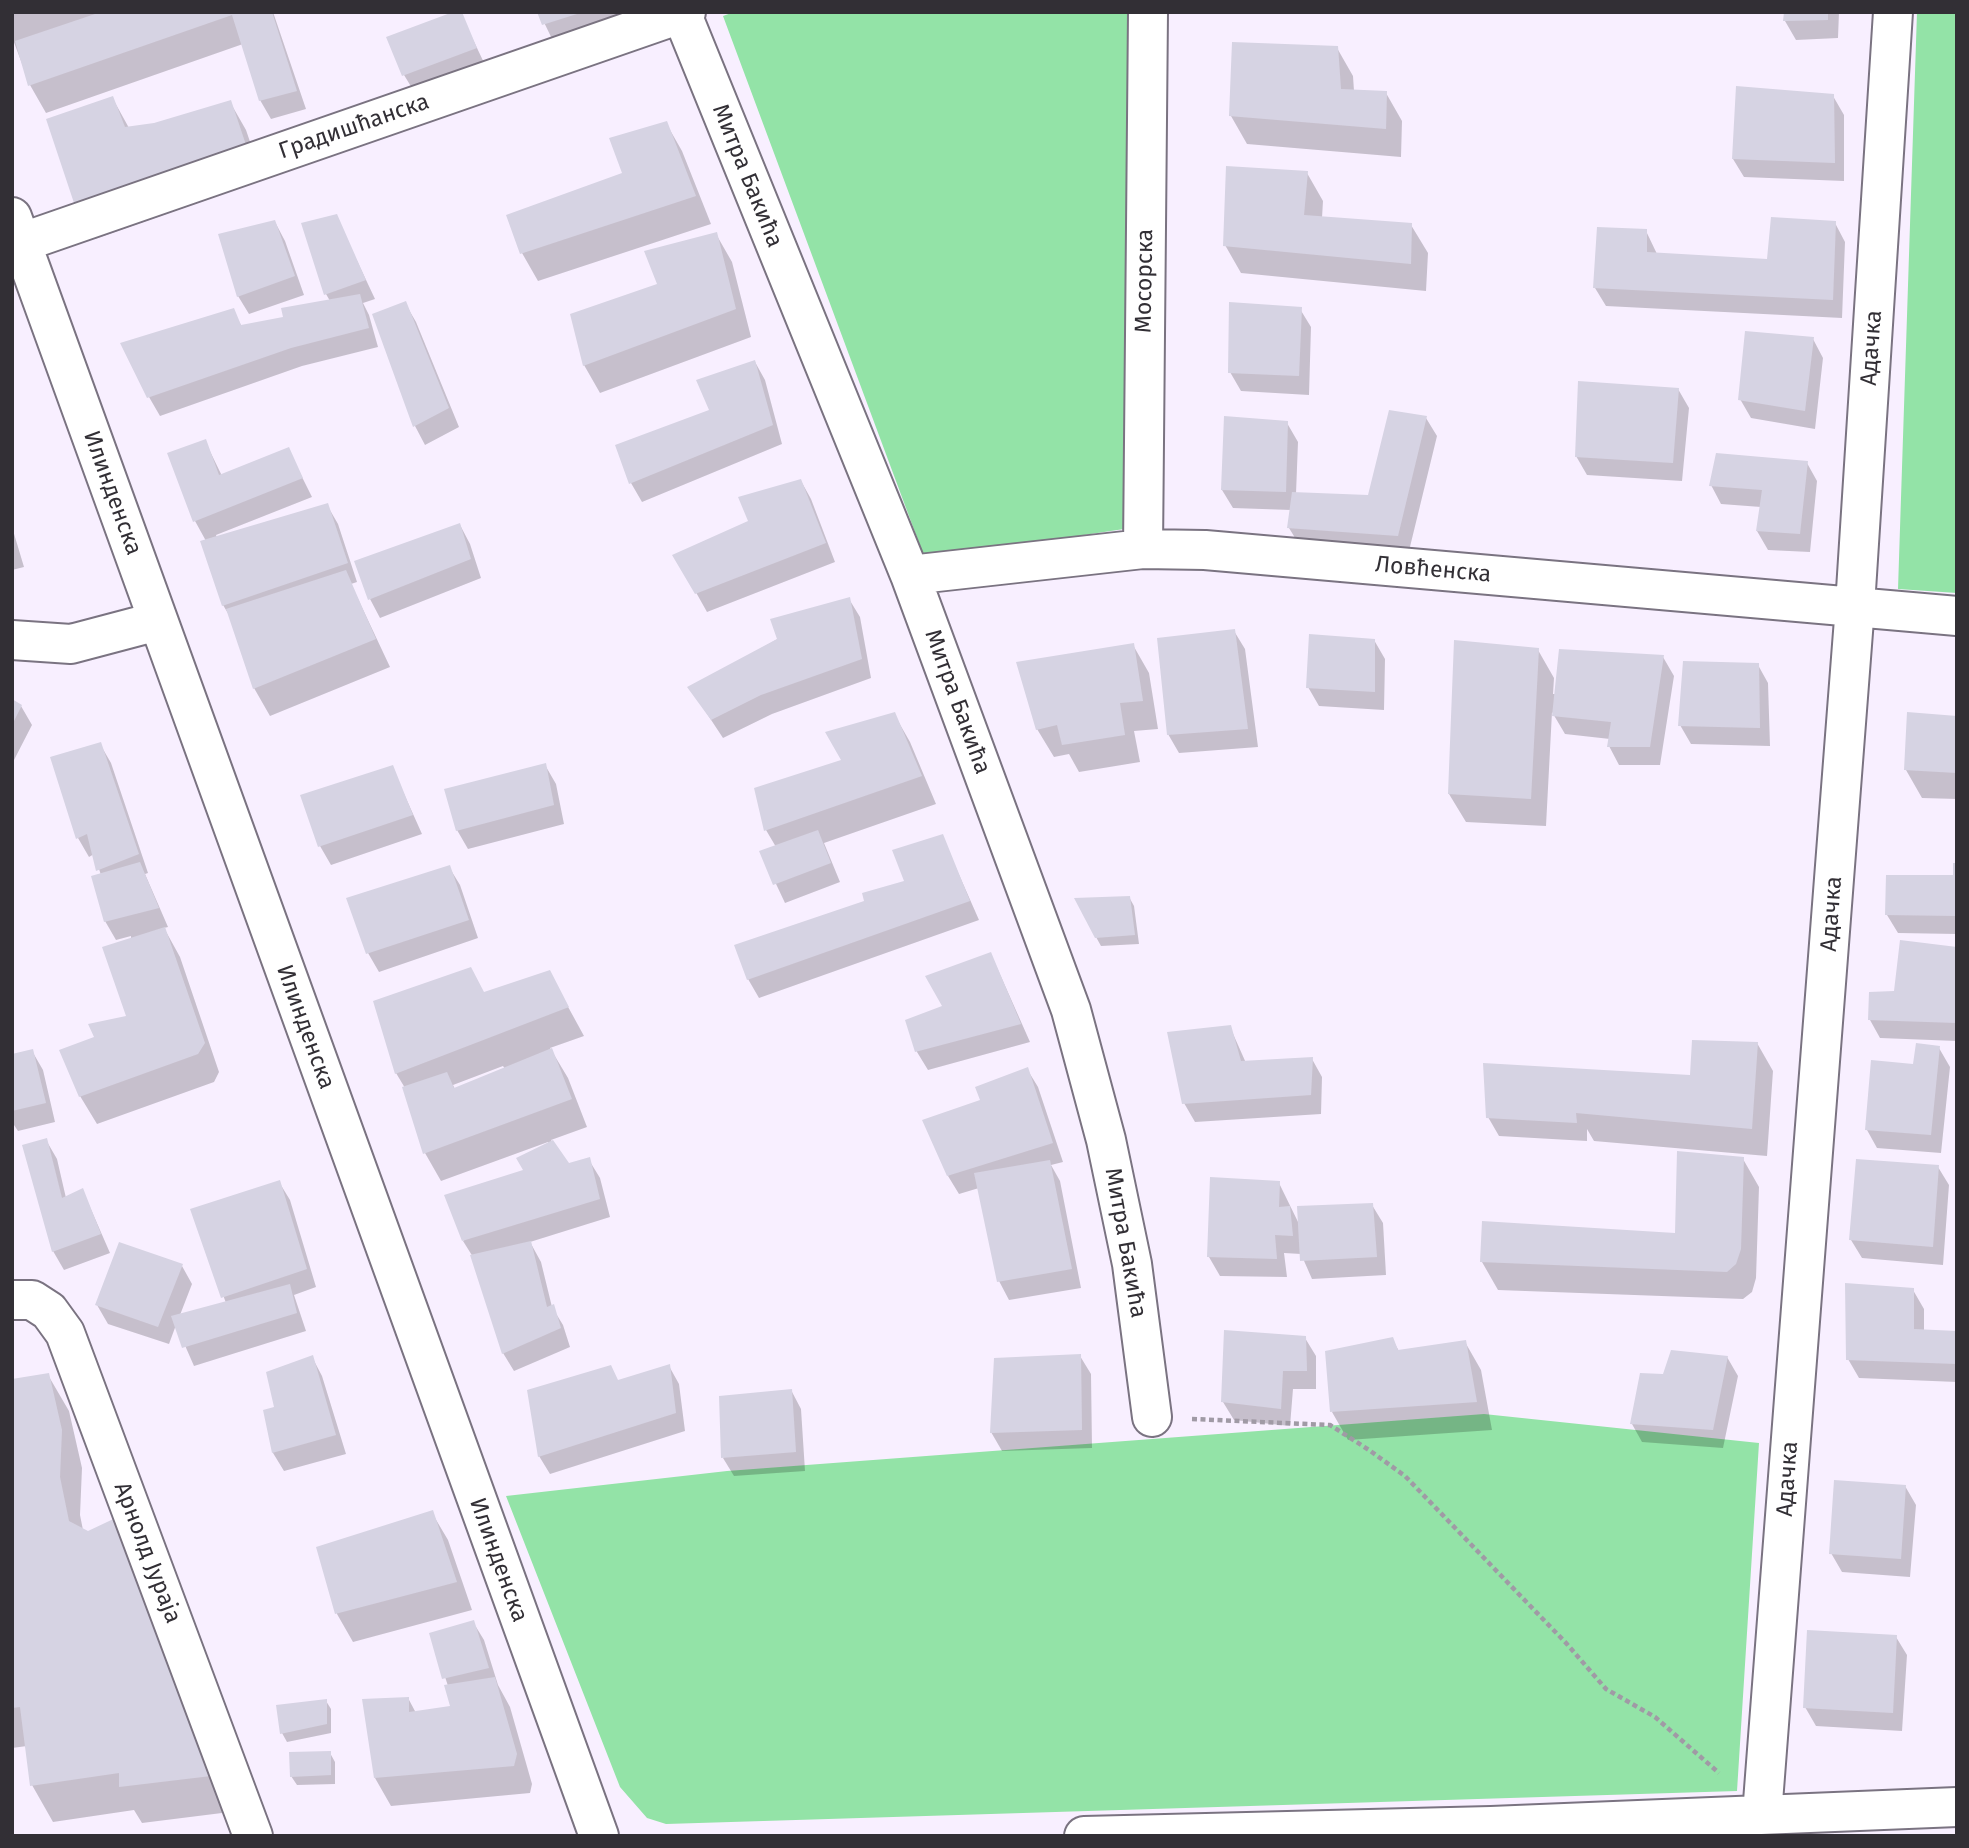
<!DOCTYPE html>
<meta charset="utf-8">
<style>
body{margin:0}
#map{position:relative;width:1969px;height:1848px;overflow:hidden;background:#f8efff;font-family:"Fira Sans",sans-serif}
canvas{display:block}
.frame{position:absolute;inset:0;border:14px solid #322f35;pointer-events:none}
</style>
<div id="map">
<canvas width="1969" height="1848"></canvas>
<div class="frame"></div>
</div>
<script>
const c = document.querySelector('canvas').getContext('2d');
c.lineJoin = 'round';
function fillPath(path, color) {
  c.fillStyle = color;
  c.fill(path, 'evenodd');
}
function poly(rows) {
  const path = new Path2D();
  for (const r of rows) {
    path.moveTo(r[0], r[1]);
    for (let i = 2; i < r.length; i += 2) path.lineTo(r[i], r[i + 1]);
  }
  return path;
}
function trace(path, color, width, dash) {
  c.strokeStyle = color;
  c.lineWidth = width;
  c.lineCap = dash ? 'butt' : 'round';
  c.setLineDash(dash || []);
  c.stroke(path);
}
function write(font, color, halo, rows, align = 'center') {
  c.font = font + ' "Fira Sans",sans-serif';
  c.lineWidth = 6;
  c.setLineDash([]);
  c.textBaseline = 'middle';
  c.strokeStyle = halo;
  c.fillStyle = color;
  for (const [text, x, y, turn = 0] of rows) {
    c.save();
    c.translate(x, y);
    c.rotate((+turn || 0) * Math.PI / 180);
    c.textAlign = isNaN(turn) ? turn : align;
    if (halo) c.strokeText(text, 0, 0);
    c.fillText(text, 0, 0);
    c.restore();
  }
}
fillPath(poly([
 [734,12,1129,12,1124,529,925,559,723,16],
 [1917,12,1957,12,1957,593,1898,589],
 [1484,1414,1759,1443,1737,1791,666,1824,647,1818,620,1787,506,1496,727,1471]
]), '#93e3a7');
fillPath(poly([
 [12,12,273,12,306,109,271,119,260,100,243,44,46,113,30,85,12,37],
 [460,12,486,67,415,93,404,75],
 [539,12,629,12,554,43],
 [1786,12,1839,12,1838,38,1796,40,1785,21],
 [1337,48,1353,76,1354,91,1386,93,1402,121,1401,157,1247,144,1231,116],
 [1833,96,1844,115,1844,181,1744,177,1733,159],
 [113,99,129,128,154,125,230,102,246,130,263,180,95,239,79,211],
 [666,123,682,151,711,224,538,281,522,253,624,174],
 [1307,173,1323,201,1322,218,1411,225,1428,253,1426,291,1241,273,1225,245],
 [336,216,375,299,363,303,369,315,378,347,302,366,160,416,149,397,233,310,242,327,285,319,330,301,326,294],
 [275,222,285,241,304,295,249,314,238,296],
 [1835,223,1845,242,1842,318,1606,306,1595,288,1646,231,1657,254,1768,261],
 [716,234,732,262,751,337,600,393,584,365],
 [405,303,416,322,459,427,425,445,415,426,374,315],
 [1300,309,1311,327,1309,395,1241,391,1230,372],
 [1813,339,1823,358,1815,429,1751,418,1740,399],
 [755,362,765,380,782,444,642,502,631,483,617,446,712,411],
 [1678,389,1689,408,1682,481,1587,475,1576,456],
 [1426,418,1437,436,1408,555,1300,546,1289,528,1291,510,1233,508,1222,490,1287,423,1298,442,1296,494,1369,497],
 [205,441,222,476,288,449,312,497,216,535,217,538,327,505,338,524,357,582,351,584,390,667,270,716,254,688,232,620,223,605,206,541,195,521],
 [1807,463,1817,481,1810,552,1768,550,1757,531,1761,507,1721,504,1711,485],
 [801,481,811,499,835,562,707,612,675,555,750,522],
 [460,525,470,544,481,578,380,618,370,599],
 [12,527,24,567,12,570],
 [849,599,860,617,871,678,772,714,723,738,690,688],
 [1234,631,1245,649,1258,747,1179,753,1168,734],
 [1374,640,1385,659,1384,710,1319,706,1308,687],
 [1133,645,1149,673,1158,729,1134,731,1140,762,1079,772,1069,754,1054,757,1037,729],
 [1538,650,1554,678,1553,694,1556,694,1663,657,1674,676,1660,765,1619,765,1609,746,1610,739,1565,734,1552,712,1546,826,1466,822,1449,794],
 [1758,665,1768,683,1770,746,1691,744,1680,725],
 [12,701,21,706,32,725,14,760],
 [894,714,910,742,936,804,824,843,840,882,785,903,761,852,776,847,766,830],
 [1957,718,1957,799,1922,798,1906,770],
 [100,744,111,763,148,873,145,874,168,927,164,928,180,957,219,1072,214,1082,97,1124,80,1096,96,1038,129,1017,131,939,131,936,116,940,105,921,101,875,94,854,89,857,78,838,53,758],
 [545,765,556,784,564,824,468,849,457,830],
 [392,767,422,834,331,865,320,846],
 [942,836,979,920,759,998,748,979,866,902,907,882],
 [1957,864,1957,934,1898,933,1887,915,1954,877],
 [449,867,460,885,478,938,379,972,368,953],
 [1129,897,1134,906,1139,944,1101,946,1096,937],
 [1957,949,1957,1041,1880,1038,1870,1020,1896,993],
 [991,954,1030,1042,928,1070,917,1052,907,1021,945,1007],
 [549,972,584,1036,550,1048,568,1078,587,1127,551,1140,568,1165,589,1160,600,1178,610,1217,530,1242,541,1262,552,1307,563,1325,570,1347,514,1371,503,1353,473,1257,463,1241,549,1144,548,1142,441,1181,425,1153,405,1088,396,1073,484,994],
 [503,1066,505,1069,455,1089,453,1085],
 [1230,1027,1246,1063,1312,1059,1322,1077,1321,1114,1195,1122,1184,1103],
 [1757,1043,1773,1071,1767,1156,1594,1141,1587,1129,1587,1141,1499,1136,1488,1117,1692,1076],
 [1939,1048,1950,1067,1941,1153,1877,1148,1867,1130,1914,1066],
 [32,1051,43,1070,55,1122,18,1131,12,1122,12,1056],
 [1027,1069,1038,1087,1063,1162,1051,1165,1060,1181,1081,1288,1009,1300,999,1281,979,1188,959,1194,948,1176,983,1101],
 [46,1140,57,1159,66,1198,83,1191,110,1253,64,1270,53,1251],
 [1743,1159,1759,1187,1756,1278,1752,1292,1743,1299,1498,1290,1482,1262,1677,1234],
 [1938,1167,1949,1185,1943,1265,1862,1258,1851,1240],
 [279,1182,290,1200,316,1287,294,1295,306,1331,194,1366,176,1325,169,1344,108,1324,97,1305,182,1266,192,1284,180,1315,226,1303,192,1211],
 [1279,1183,1300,1226,1372,1205,1383,1223,1386,1275,1312,1279,1301,1254,1284,1253,1287,1277,1220,1276,1209,1257],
 [1913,1290,1924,1309,1924,1331,1957,1333,1957,1382,1859,1378,1848,1359],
 [1305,1338,1316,1356,1316,1389,1293,1389,1290,1426,1234,1420,1223,1402],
 [1392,1339,1399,1351,1465,1342,1481,1370,1492,1430,1348,1440,1332,1412],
 [1080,1356,1091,1374,1092,1448,1002,1451,991,1432],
 [312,1357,322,1376,346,1454,284,1471,273,1453,265,1412,276,1408],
 [1727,1357,1738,1376,1723,1448,1642,1442,1632,1424],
 [669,1366,679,1384,685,1431,550,1474,539,1456,618,1382],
 [48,1375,69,1411,82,1468,80,1515,83,1530,230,1812,142,1823,134,1810,53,1822,32,1785,27,1746,12,1748,12,1381],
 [791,1390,801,1409,805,1471,734,1476,723,1458],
 [1905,1486,1916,1505,1910,1577,1842,1572,1831,1553],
 [432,1513,448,1540,472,1610,353,1642,337,1614,318,1549],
 [473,1622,484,1640,498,1685,510,1707,532,1784,530,1793,391,1806,375,1778,408,1698,416,1713,452,1707,448,1686,431,1634],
 [1896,1637,1907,1655,1902,1731,1816,1726,1805,1707],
 [326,1701,331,1709,331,1733,287,1742,282,1733],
 [330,1753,335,1762,335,1784,297,1785,291,1776]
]), '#0003');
fillPath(poly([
 [101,12,272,12,297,91,259,101,232,15,28,86,15,41],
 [453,12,462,12,477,48,402,76,386,37],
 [537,12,580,12,580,13,542,25],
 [1784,12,1828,12,1828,20,1783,21],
 [1232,42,1338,46,1341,89,1387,91,1386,129,1229,116],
 [1736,86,1834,94,1835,163,1732,159],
 [113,96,125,127,154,123,231,100,248,151,77,212,46,119],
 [667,121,696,196,520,254,506,215,622,173,609,138],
 [1226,166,1308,171,1304,215,1412,223,1411,264,1223,246],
 [337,214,366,280,324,295,301,223],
 [1771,217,1836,221,1833,300,1593,288,1597,227,1647,229,1647,252,1767,259],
 [275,220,295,276,237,297,218,234],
 [717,232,736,309,583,366,570,314,657,284,644,251],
 [360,294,369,328,291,348,147,398,120,343,234,308,241,325,283,317,281,308],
 [406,301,449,408,413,427,372,314],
 [1229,302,1302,307,1299,376,1228,373],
 [1745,331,1814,337,1805,411,1738,400],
 [755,360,773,425,629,484,615,445,709,410,696,380],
 [1578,381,1679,388,1673,463,1575,457],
 [1389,410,1427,416,1398,536,1287,528,1292,492,1368,495],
 [1224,416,1288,421,1286,492,1221,490],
 [206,439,219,475,289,447,303,478,193,522,167,453],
 [1716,453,1808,461,1800,534,1756,531,1762,490,1709,486],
 [801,479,826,543,695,594,672,555,748,521,738,497],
 [328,503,348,563,222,606,200,541],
 [460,523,471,559,368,600,354,561],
 [346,570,376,639,253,689,226,609],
 [850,597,862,659,761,695,711,720,687,687,777,639,770,619],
 [1235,629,1248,729,1167,735,1157,638],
 [1309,634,1375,639,1375,692,1306,688],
 [1454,640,1539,648,1531,799,1448,794],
 [1134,643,1143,701,1120,703,1125,735,1062,745,1057,725,1036,730,1016,662],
 [1559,649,1664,655,1650,747,1607,747,1611,722,1552,716],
 [1683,661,1759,663,1760,728,1678,726],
 [12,699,22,705,12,725],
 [895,712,922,776,764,831,754,788,841,760,825,732],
 [1907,712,1957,716,1957,773,1904,770],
 [101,742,139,854,96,871,87,834,76,839,50,757],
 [546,763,554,805,456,831,444,789],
 [393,765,413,815,318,847,300,795],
 [818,830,831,863,773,885,759,851],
 [943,834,970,901,747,980,734,945,864,901,862,893,904,881,892,850],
 [140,862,159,908,104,922,91,876],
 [1953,863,1957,863,1957,916,1885,915,1886,875,1953,875],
 [450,865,469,920,366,954,346,898],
 [1130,896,1135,935,1095,938,1074,898],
 [165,927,205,1043,198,1054,79,1097,59,1050,94,1037,88,1024,126,1016,102,947],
 [1900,940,1957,947,1957,1023,1868,1020,1869,992,1894,991],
 [991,952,1021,1024,915,1052,905,1020,942,1006,925,976],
 [471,967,484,992,550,970,569,1007,395,1074,373,1001],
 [1231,1025,1241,1061,1313,1057,1311,1095,1182,1104,1167,1032],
 [1692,1040,1758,1042,1752,1129,1576,1113,1577,1123,1486,1118,1483,1063,1690,1075],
 [1916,1043,1940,1046,1931,1135,1865,1130,1871,1060,1913,1064],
 [552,1048,572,1099,423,1154,402,1087,447,1072,454,1088],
 [33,1049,46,1103,12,1111,12,1054],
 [1028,1067,1053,1143,947,1176,922,1120,980,1100,975,1087],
 [47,1138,62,1198,83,1188,101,1234,52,1252,22,1145],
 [553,1140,569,1163,590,1157,600,1199,462,1241,444,1195,523,1170,516,1158],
 [1677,1151,1744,1157,1741,1249,1736,1264,1727,1272,1480,1262,1482,1221,1675,1233],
 [1856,1159,1939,1165,1933,1247,1849,1240],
 [1050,1160,1072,1269,997,1282,974,1173],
 [1210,1177,1280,1181,1279,1207,1290,1206,1293,1236,1275,1235,1277,1259,1207,1257],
 [280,1180,307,1269,221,1298,190,1209],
 [1373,1203,1377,1257,1300,1261,1297,1206],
 [531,1241,547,1307,554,1304,561,1328,502,1354,470,1255],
 [119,1242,183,1264,158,1327,95,1305],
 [1845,1283,1914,1288,1914,1329,1957,1331,1957,1364,1846,1360],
 [290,1284,297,1313,182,1348,171,1316],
 [1224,1330,1306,1336,1307,1371,1283,1371,1281,1409,1221,1402],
 [1393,1337,1398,1350,1466,1340,1477,1402,1330,1412,1325,1351],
 [1671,1350,1728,1356,1713,1430,1630,1424,1640,1373,1663,1374],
 [1081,1354,1082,1430,990,1433,994,1358],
 [313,1355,336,1435,272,1453,263,1410,274,1407,266,1372],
 [670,1364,676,1413,538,1457,527,1390,611,1365,618,1380],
 [49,1373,62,1430,60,1477,69,1521,88,1531,124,1514,211,1776,119,1787,119,1773,30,1786,20,1707,12,1708,12,1379],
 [792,1389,796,1452,721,1458,719,1396],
 [1834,1480,1906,1485,1901,1559,1829,1554],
 [433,1510,457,1582,335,1614,316,1547],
 [474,1620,489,1668,442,1679,429,1633],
 [1807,1630,1897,1635,1893,1713,1803,1708],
 [495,1677,517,1754,514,1766,374,1778,362,1699,409,1697,409,1712,450,1706,444,1685],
 [327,1699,327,1724,280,1734,276,1705],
 [331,1751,331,1775,290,1777,289,1752]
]), '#d6d3e3');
const minor = poly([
 [681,12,910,575,1071,1010,1106,1140,1132,1264,1152,1417],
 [12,217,599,1836],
 [23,242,686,12],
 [1143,549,1148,12],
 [910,575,1143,549,1205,550,1957,616],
 [12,640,71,644,158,621],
 [12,1300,32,1300,49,1311,65,1333,253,1836],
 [1762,1815,1855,606,1893,12],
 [1084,1836,1491,1826,1957,1807]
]);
trace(minor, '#7a7381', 42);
trace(poly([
 [1192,1419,1330,1425,1369,1450,1405,1476,1566,1643,1606,1689,1655,1717,1719,1773]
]), '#a09aa5', 4.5, [5, 3.5]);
trace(minor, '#fff', 38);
write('23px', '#322f35', '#fff', [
 ["Градишћанска",354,127,-19],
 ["Митра Бакића",747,176,68],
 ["Мосорска",1145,281,-89],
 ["Адачка",1872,348,-86],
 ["Илинденска",112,493,70],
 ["Ловћенска",1433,570,5],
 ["Митра Бакића",957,702,70],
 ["Адачка",1832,914,-86],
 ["Илинденска",305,1027,70],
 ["Митра Бакића",1125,1243,80],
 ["Адачка",1788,1479,-86],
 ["Арнолд Јураја",147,1553,69],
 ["Илинденска",498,1560,70]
]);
</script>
